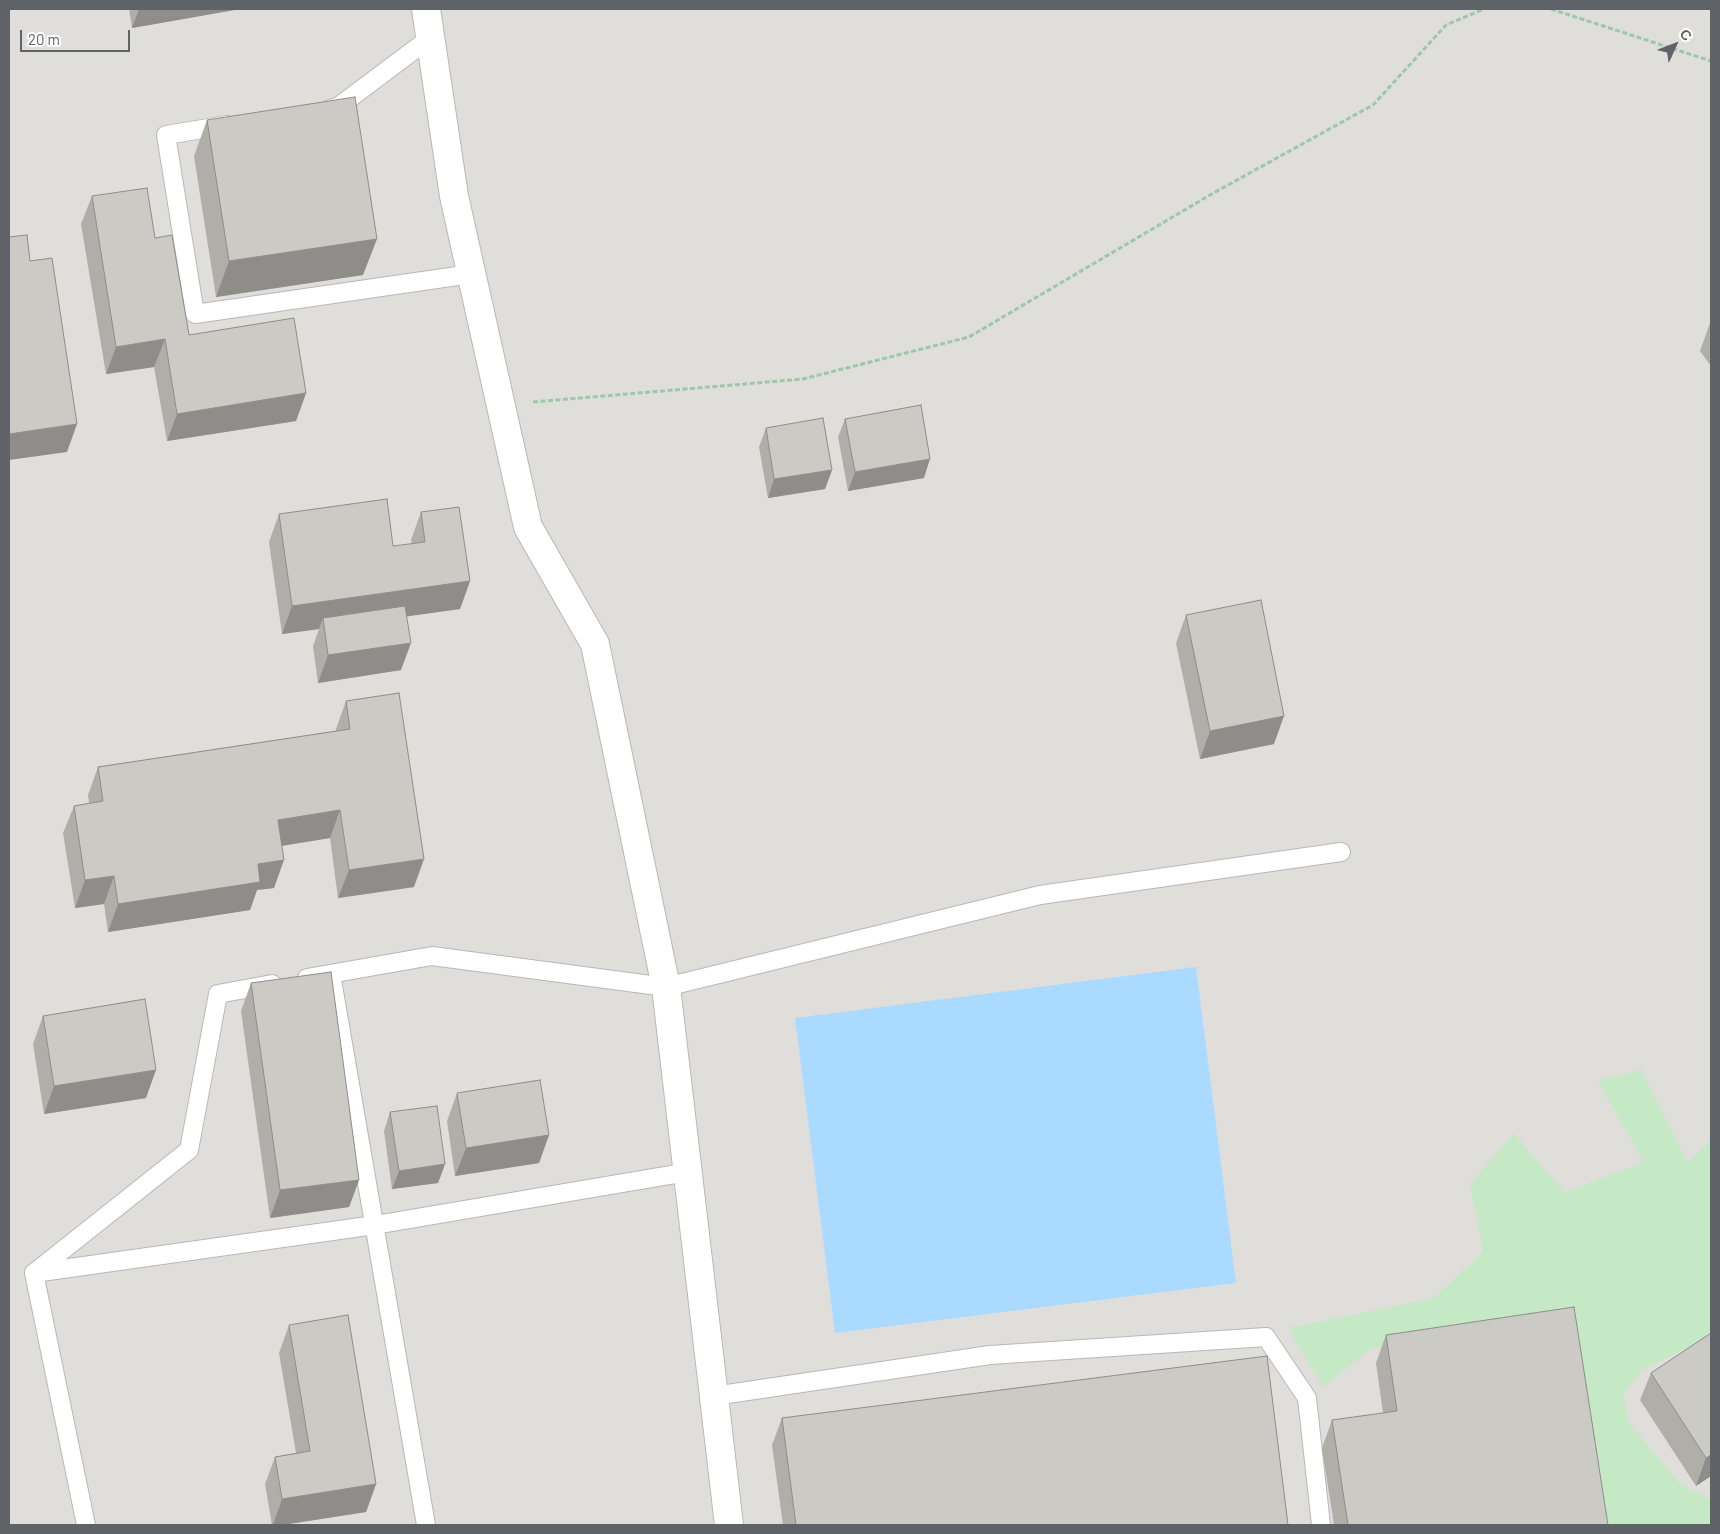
<!DOCTYPE html>
<meta charset="utf-8">
<style>
body{margin:0}
#map{position:relative;width:1720px;height:1534px;overflow:hidden;background:#f1efe8;font-family:Barlow,sans-serif}
canvas{display:block}
.frame{position:absolute;inset:0;border:10px solid #5f6368;pointer-events:none}
.north{position:absolute;left:1650px;top:20px;width:50px;height:50px;-webkit-text-stroke:4px #fff;paint-order:stroke;rotate:47deg;font-size:14px;font-weight:700;line-height:20px;text-align:center;color:#5f6368}
.north::after{content:'';display:block;margin:auto;width:18px;height:22px;background:#5f6368;clip-path:polygon(50% 0,100% 100%,50% 72%,0 100%)}
.scale{position:absolute;left:20px;top:30px;width:110px;height:22px;box-sizing:border-box;border:2px solid #5f6368;border-top:0;padding-left:6px;font-size:15px;line-height:18px;white-space:nowrap;color:#5f6368;-webkit-text-stroke:4px #fff;paint-order:stroke}
</style>
<div id="map">
<canvas width="1720" height="1534"></canvas>
<div class="frame"></div>
<div class="north">С</div>
<div class="scale">20 m</div>
</div>
<script>
const c = document.querySelector('canvas').getContext('2d');
c.lineJoin = 'round';
function fillPath(path, color) {
  c.fillStyle = color;
  c.fill(path, 'evenodd');
}
function poly(rows) {
  const path = new Path2D();
  for (const r of rows) {
    path.moveTo(r[0], r[1]);
    for (let i = 2; i < r.length; i += 2) path.lineTo(r[i], r[i + 1]);
  }
  return path;
}
function trace(path, color, width, dash) {
  c.strokeStyle = color;
  c.lineWidth = width;
  c.lineCap = dash ? 'butt' : 'round';
  c.setLineDash(dash || []);
  c.stroke(path);
}
fillPath(poly([
 [9,9,1711,9,1711,1525,9,1525]
]), '#e0deda');
fillPath(poly([
 [1641,1070,1688,1163,1711,1140,1711,1347,1697,1343,1642,1370,1623,1395,1630,1425,1679,1483,1708,1499,1711,1498,1711,1525,1607,1525,1574,1321,1371,1348,1323,1387,1288,1328,1434,1298,1483,1252,1470,1184,1514,1134,1565,1193,1644,1162,1598,1081]
]), '#c5e8c5');
fillPath(poly([
 [1196,967,1236,1283,835,1333,795,1018]
]), '#aadaff');
const service = poly([
 [330,109,338,107,430,38],
 [227,125,166,135,195,314,471,274],
 [331,974,426,1525],
 [307,978,432,956,666,987,1040,895,1341,852],
 [34,1273,375,1225,688,1172],
 [714,1396,990,1355,1266,1337,1307,1398,1321,1525],
 [86,1525,34,1273,189,1150,218,994,272,984]
]);
const minor = poly([
 [426,9,454,196,528,527,595,644,666,987,729,1525]
]);
trace(service, '#b5b8bc', 20);
trace(minor, '#b5b8bc', 30);
trace(poly([
 [1551,9,1711,61],
 [533,402,803,379,969,337,1210,195,1373,105,1446,25,1484,9]
]), '#9cc7a9', 3, [5, 2.5]);
trace(service, '#fff', 18);
trace(minor, '#fff', 28);
fillPath(poly([
 [129,9,240,9,132,28],
 [207,120,363,275,216,297,194,156],
 [92,196,189,335,306,393,296,421,167,441,154,367,106,374,81,224],
 [1711,320,1711,366,1700,351],
 [845,419,924,478,848,491,838,437],
 [766,428,832,470,825,489,768,498,759,447],
 [421,512,470,581,460,609,407,616,401,670,318,683,313,646,319,629,282,634,269,542,279,514,393,546,412,544,411,540],
 [1186,615,1274,744,1200,759,1176,643],
 [346,701,414,887,338,898,330,838,282,846,274,888,257,890,250,910,108,932,104,904,75,908,63,833,74,806,89,803,88,795,98,767,336,731,336,729],
 [251,983,359,1180,349,1207,270,1218,241,1011],
 [43,1016,146,1098,44,1114,33,1044],
 [457,1093,549,1135,539,1163,455,1176,447,1121],
 [390,1112,445,1164,438,1183,392,1189,384,1131],
 [289,1325,376,1484,366,1512,282,1525,272,1525,265,1484,275,1457,296,1453,279,1353],
 [1711,1333,1711,1476,1696,1486,1640,1400,1651,1373],
 [1386,1335,1608,1525,1334,1525,1322,1448,1332,1420,1383,1413,1376,1363],
 [782,1418,1288,1525,783,1525,772,1445]
]), '#afaea9');
fillPath(poly([
 [139,9,240,9,132,28],
 [377,239,363,275,216,297,229,261],
 [165,339,154,367,106,374,116,347],
 [306,393,296,421,167,441,177,414],
 [77,424,67,452,9,460,9,434],
 [930,459,924,478,848,491,855,472],
 [832,470,825,489,768,498,774,479],
 [470,581,460,609,324,628,323,618,319,629,282,634,292,606],
 [411,643,401,670,318,683,328,655],
 [1284,716,1274,744,1200,759,1210,731],
 [340,810,330,838,268,848,278,820],
 [424,859,414,887,338,898,349,870],
 [284,860,274,888,257,890,250,910,108,932,118,904,258,864],
 [114,876,104,904,75,908,85,880],
 [156,1070,146,1098,44,1114,54,1086],
 [549,1135,539,1163,455,1176,466,1148],
 [445,1164,438,1183,392,1189,399,1171],
 [359,1180,349,1207,270,1218,280,1190],
 [1711,1455,1711,1476,1696,1486,1706,1458],
 [376,1484,366,1512,282,1525,273,1525,282,1499]
]), '#8f8d8a');
const building = poly([
 [355,97,377,239,229,261,207,120,355,97],
 [147,188,155,238,172,235,189,335,294,318,306,393,177,414,165,339,116,347,92,196,147,188],
 [27,235,30,261,52,258,77,424,9,434,9,237,27,235],
 [921,405,930,459,855,472,845,419,921,405],
 [823,418,832,470,774,479,766,428,823,418],
 [387,499,393,546,425,542,421,512,459,507,470,581,292,606,279,514,387,499],
 [1261,600,1284,716,1210,731,1186,615,1261,600],
 [405,606,411,643,328,655,323,618,405,606],
 [399,693,424,859,349,870,340,810,278,820,284,860,258,864,260,882,118,904,114,876,85,880,74,806,103,801,98,767,350,729,346,701,399,693],
 [331,972,359,1180,280,1190,251,983,331,972],
 [145,999,156,1070,54,1086,43,1016,145,999],
 [540,1080,549,1135,466,1148,457,1093,540,1080],
 [437,1106,445,1164,399,1171,390,1112,437,1106],
 [1574,1307,1608,1525,1348,1525,1332,1420,1397,1411,1386,1335,1574,1307],
 [348,1315,376,1484,282,1499,275,1457,310,1451,289,1325,348,1315],
 [1711,1333,1711,1455,1706,1458,1651,1373,1711,1333],
 [1267,1356,1288,1525,796,1525,782,1418,1267,1356]
]);
fillPath(building, '#cccac5');
trace(building, '#8f8d8a', 1);
</script>
